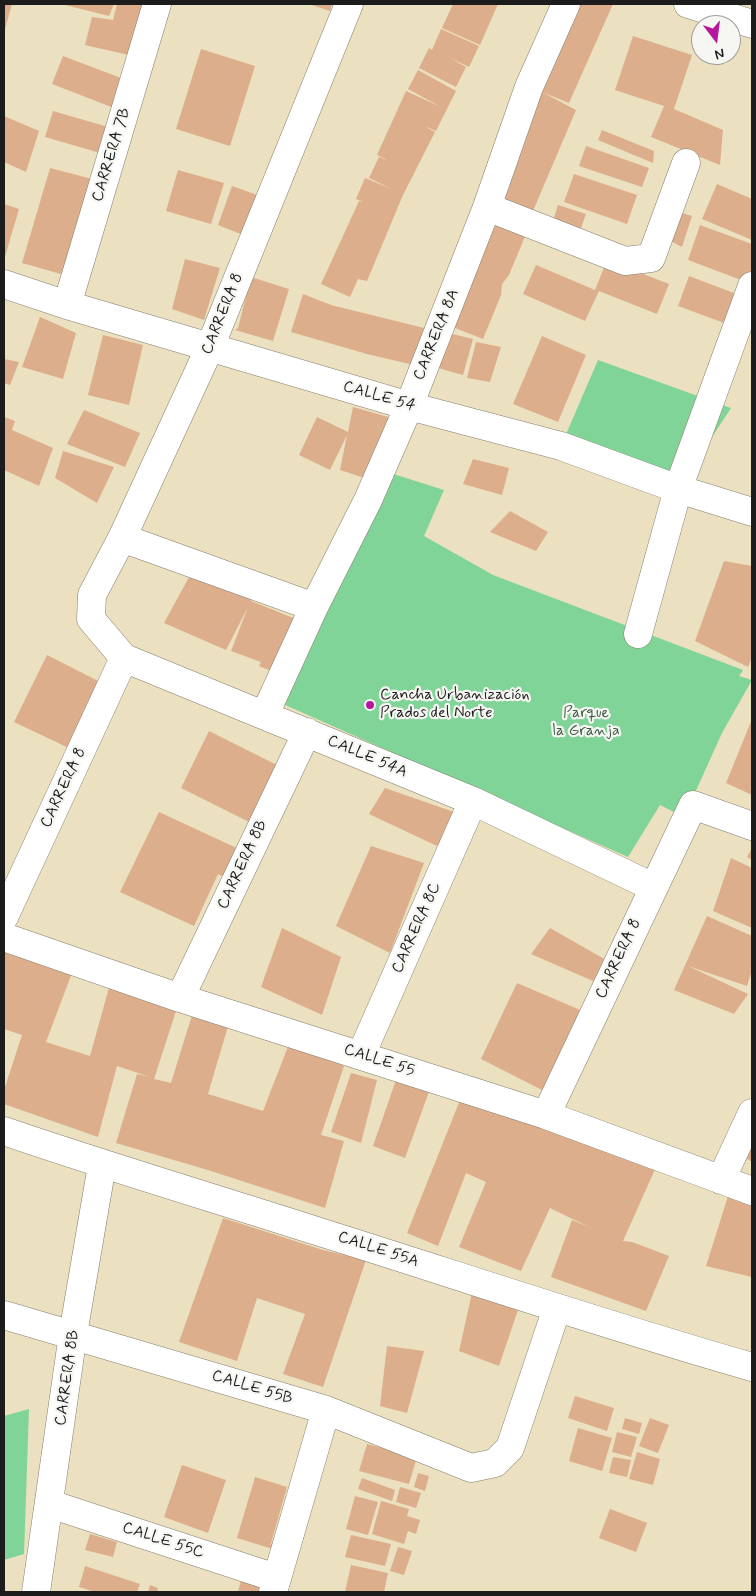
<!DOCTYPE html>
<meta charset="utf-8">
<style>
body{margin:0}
#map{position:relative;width:756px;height:1596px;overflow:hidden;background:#ebe0bf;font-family:Mynerve,sans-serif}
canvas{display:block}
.frame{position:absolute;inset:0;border:5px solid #1c1c1c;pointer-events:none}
.north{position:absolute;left:691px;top:15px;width:50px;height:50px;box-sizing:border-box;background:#f6f6f2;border:1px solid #9f9f9c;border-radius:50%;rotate:165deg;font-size:14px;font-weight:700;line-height:20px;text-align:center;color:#1c1c1c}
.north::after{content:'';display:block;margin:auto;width:18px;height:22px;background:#b5179e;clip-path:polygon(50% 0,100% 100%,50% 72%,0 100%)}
</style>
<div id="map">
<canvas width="756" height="1596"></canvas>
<div class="frame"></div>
<div class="north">N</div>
</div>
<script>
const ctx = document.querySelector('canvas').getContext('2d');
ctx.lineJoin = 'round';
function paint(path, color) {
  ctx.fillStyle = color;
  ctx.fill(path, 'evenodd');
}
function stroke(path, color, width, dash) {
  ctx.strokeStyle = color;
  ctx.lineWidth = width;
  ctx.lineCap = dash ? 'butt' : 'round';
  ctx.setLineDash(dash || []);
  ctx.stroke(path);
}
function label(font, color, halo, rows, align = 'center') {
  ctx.font = font + ' Mynerve,sans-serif';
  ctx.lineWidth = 4.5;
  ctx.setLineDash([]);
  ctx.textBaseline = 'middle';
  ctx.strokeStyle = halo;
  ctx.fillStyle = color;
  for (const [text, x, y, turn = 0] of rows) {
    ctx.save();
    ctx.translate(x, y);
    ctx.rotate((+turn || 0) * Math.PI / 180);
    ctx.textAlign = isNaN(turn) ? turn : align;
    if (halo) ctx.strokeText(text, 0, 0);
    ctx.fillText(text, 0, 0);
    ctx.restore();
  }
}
const green = new Path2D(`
 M598,360L731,408L678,489L561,446Z
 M387,472L444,490L424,536L493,575L743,670L739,676L752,680L722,733L684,817L660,805L628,857L283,704Z
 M29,1409L24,1554L4,1560V1416Z`);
const building = new Path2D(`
 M4,4H12L4,33Z
 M61,4H114L109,16Z
 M117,4H152L133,56L85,45L92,17L113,20Z
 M309,4H332L330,11Z
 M453,4H498L480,45L442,28Z
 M570,4H613L569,103L542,92L576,110L533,211L496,197Z
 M441,29L479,46L469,67L450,58L466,67L456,87L419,68L429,48L432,50Z
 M633,36L692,55L674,109L723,130L720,165L651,137L664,106L615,90Z
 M201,49L255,66L230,146L176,129Z
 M63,56L126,80L114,108L52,84Z
 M418,70L456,91L436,131L424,126L435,132L403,195L367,281L358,279L350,297L321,284L359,201L364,202L356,199L365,178L392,189L369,178L379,157L389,161L377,155L396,113L406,91L441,107L408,89Z
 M53,111L115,129L107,155L45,137Z
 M4,116L39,131L26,172L4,162Z
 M602,130L654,151L653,163L598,140Z
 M586,146L649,168L642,187L579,166Z
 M50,168L96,180L68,276L22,263Z
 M178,170L224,183L211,224L166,211Z
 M574,174L637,195L627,224L564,202Z
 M717,184L752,199V240L702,219Z
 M232,186L263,197L251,238L218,225Z
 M4,204L19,209L4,260Z
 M558,205L586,214L581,228L553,221Z
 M675,211L692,216L682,247L667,239Z
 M490,214L526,234L509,275L502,284L501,295L483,339L445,324Z
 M700,225L752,244V275L749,283L688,260Z
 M185,259L220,268L204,320L172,309Z
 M607,260L669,284L657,314L599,291L585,321L523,294L536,265L595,290Z
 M689,276L739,295L727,324L678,306Z
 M251,277L289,289L273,341L235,330L238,328Z
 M303,294L331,305L424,328L414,365L367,354L291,332Z
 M40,317L76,333L63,379L22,367Z
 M448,333L473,339L463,375L438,368Z
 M103,335L143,345L129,405L88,395Z
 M542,336L586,355L558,422L513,404Z
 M476,342L501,347L490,382L467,378Z
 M4,359L19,362L10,385L4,383Z
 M353,407L399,420L374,481L340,470L347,435L330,470L299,455L317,417L348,432Z
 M84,410L140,433L125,467L67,444Z
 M4,417L15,421L12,430L53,448L39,486L4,470Z
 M63,451L114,467L97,503L55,478Z
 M473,459L509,468L502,495L463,484Z
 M510,511L548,532L536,551L490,532Z
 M724,561L752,566V657L748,667L695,641Z
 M194,568L254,596L251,601L296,619L271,671L259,666L261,662L231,651L248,607L226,650L164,623Z
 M47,655L102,683L73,750L14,722Z
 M752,719V795L726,783Z
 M209,731L285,769L255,825L181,788Z
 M385,788L457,813L437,846L369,814Z
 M159,812L241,850L228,879L218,874L194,926L120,892Z
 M371,846L424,863L390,953L336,926Z
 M752,848V860L747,857Z
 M731,858L752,868V928L713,911Z
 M707,916L752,936V970L747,986L688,966L748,994L734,1014L674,990Z
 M282,928L341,957L322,1015L261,987Z
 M550,928L606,960L593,981L531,954Z
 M4,952L72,973L46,1042L90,1056L110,984L178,1005L154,1079L171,1083L193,1012L229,1023L208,1094L263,1111L289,1044L344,1066L321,1135L344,1141L325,1208L208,1170L116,1143L137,1074L150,1077L117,1066L98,1137L4,1104V1090L22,1035L4,1029Z
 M517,983L585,1012L542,1090L481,1059Z
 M351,1073L377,1080L361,1143L331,1132Z
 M397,1077L430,1089L405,1158L373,1146Z
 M464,1090L656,1167L623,1241L632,1242L669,1256L646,1311L551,1277L572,1220L591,1228L550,1208L521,1271L459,1247L486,1182L466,1173L438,1246L407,1233Z
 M752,1135V1162L740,1154Z
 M729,1193L752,1201V1277L706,1266Z
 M223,1218L323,1250L366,1260L323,1387L283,1374L305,1314L257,1298L237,1361L179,1342Z
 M474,1284L522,1298L499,1366L459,1351Z
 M387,1346L424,1351L407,1413L380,1406Z
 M575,1396L614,1408L607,1431L568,1418Z
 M625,1418L642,1423L639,1434L622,1429Z
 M650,1418L669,1425L658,1453L639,1446Z
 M578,1428L612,1438L602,1471L569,1461Z
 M617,1432L637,1437L631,1457L612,1452Z
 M367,1444L417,1457L409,1484L359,1471Z
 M637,1452L660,1459L653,1485L629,1479Z
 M613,1457L631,1460L627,1477L609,1473Z
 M182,1465L226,1480L208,1533L164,1517Z
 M418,1473L429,1476L425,1491L414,1487Z
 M255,1477L287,1487L270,1547L278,1529L279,1551L237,1538Z
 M362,1478L395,1490L392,1501L358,1489Z
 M400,1487L421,1493L416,1508L396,1502Z
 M355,1496L378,1502L368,1535L346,1529Z
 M381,1501L409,1509L407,1516L420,1520L416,1534L408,1531L404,1544L372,1534Z
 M610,1509L647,1523L636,1552L599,1538Z
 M90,1534L117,1542L113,1557L85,1550Z
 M351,1535L391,1544L385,1566L345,1557Z
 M398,1547L412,1551L404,1575L390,1571Z
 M351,1565L388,1573L384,1592H345Z
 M85,1566L140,1584L137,1592H95L79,1587Z
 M241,1580L273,1590L272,1592H238Z
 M150,1585L158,1588L157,1592H148Z`);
const minor = new Path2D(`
 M349,4L210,347L122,538L92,595L91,619L124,658L473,801L653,887
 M688,4L752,24
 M487,207L625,261L651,258L686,163
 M4,284L67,305L409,406L561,446L678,489L752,512
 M67,305L157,4
 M122,538L314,607
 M638,634L678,489L752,286
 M265,714L314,607L368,500L409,406L487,207L529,87L566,4
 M4,917L124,658
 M4,937L180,998L546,1115L752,1191
 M180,998L307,732
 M361,1055L473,801
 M546,1115L693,805L752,826
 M4,1131C109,1167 217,1199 323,1233C466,1278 608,1326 752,1367
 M721,1180L752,1113
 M4,1315L326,1410L471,1468L495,1463L510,1448L557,1308
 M50,1504L276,1578
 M36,1592L73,1334L102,1165
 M273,1592L326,1410`);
const markers = [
 [370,705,5,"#b5179e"]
];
const streetNames = [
 ["CARRERA 7B",112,155,-73],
 ["CARRERA 8",223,314,-68],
 ["CARRERA 8A",437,335,-68],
 ["CALLE 54",379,397,16],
 ["CALLE 54A",367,757,23],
 ["CARRERA 8",64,788,-65],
 ["CARRERA 8B",243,865,-65],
 ["CARRERA 8C",417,928,-66],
 ["CARRERA 8",619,959,-65],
 ["CALLE 55",379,1061,18],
 ["CALLE 55A",378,1250,18],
 ["CARRERA 8B",68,1378,-82],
 ["CALLE 55B",252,1388,17],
 ["CALLE 55C",163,1541,18]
];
const poiNames = [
 ["Cancha Urbanización",380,696],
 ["Prados del Norte",380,714]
];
const parkNames = [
 ["Parque",586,714],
 ["la Granja",586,732]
];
paint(green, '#80d497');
paint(building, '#dcae8c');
stroke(minor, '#847e6e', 29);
stroke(minor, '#fff', 28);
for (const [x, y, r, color] of markers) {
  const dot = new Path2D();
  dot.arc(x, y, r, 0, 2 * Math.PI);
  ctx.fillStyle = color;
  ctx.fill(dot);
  stroke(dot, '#f6f6f2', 2);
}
label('16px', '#1c1c1c', '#f6f6f2', streetNames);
label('16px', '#1c1c1c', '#f6f6f2', poiNames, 'left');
label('16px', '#3f5c47', '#f6f6f2', parkNames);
</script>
